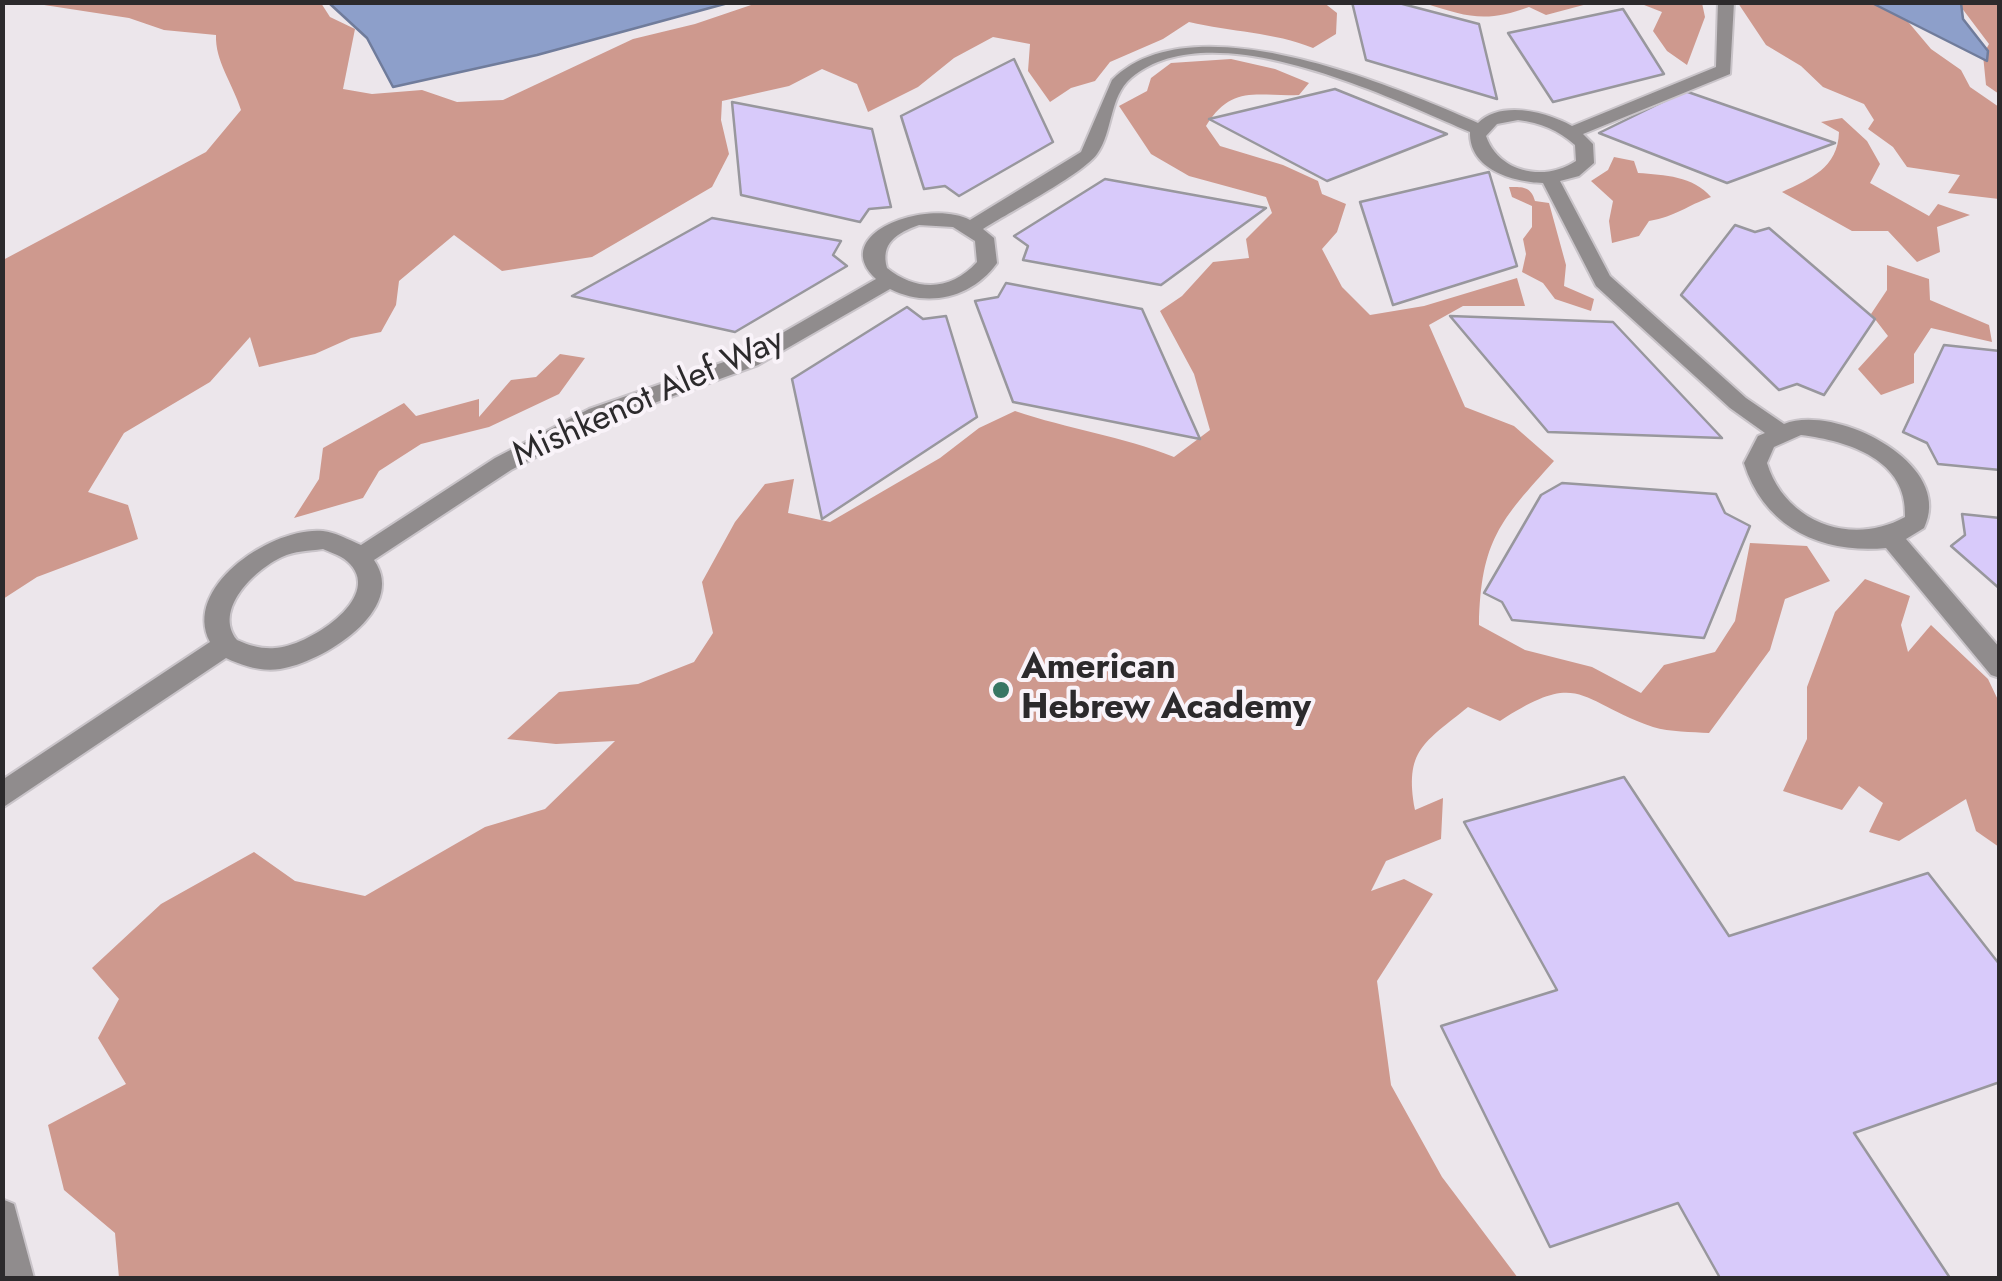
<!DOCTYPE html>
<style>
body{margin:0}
#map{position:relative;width:2002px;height:1281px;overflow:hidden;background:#ece6eb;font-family:Jost,sans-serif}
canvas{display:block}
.frame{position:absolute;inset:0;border:5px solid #2c2a2c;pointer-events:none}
</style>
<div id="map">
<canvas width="2002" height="1281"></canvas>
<div class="frame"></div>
</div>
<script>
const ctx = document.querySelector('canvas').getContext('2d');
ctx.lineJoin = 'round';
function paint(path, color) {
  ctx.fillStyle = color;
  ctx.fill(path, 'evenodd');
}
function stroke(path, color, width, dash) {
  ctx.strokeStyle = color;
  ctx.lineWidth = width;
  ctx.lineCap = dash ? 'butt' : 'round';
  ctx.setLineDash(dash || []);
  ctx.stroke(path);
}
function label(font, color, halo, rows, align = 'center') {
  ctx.font = font + ' Jost,sans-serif';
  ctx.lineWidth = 8;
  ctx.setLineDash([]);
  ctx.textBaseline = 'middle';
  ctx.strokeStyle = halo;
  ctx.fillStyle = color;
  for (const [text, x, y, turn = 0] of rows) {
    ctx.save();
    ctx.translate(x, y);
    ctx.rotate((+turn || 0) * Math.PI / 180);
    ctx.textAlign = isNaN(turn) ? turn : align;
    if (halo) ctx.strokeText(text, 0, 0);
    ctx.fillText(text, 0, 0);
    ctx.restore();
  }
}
const forest = new Path2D(`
 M1323,2L1337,13L1336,34L1313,48C1274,32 1231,32 1189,22L1163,39L1110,62L1095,81L1071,88L1050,102L1028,71L1030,44L993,37L954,58L918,87L868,112L857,84L822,69L789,86L722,101L721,120L729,154L712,187L592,257L502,271L454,235L399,281L396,305L381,332L351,338L315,354L259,367L250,337L210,382L124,433L88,492L128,505L138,539L37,577L3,599V260L206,152L241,110C232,82 215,61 216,35L164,30L129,18L31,3H321L330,17L355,29L343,89L372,94L422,90L457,102L503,100L633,39L695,24L757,3Z
 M1424,3V2L1591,3L1546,15L1529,7C1486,23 1467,17 1424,3Z
 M1639,3H1702L1705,17L1687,65L1667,51L1653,31L1662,12Z
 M1738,3H1883L1904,17L1931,49L1961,70L1970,87L1999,107V199L1948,193L1960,175L1907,167L1893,147L1868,129L1874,120L1864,104L1823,87L1801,66L1766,45Z
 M1958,3H1999V94L1986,85L1983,55L1989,44Z
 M1231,59L1275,69L1309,83L1299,95C1256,97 1232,84 1206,126L1220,146L1283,165L1318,181L1322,194L1346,204L1337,232L1322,249L1342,287L1370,315L1424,306L1517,278L1525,306H1463L1429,325L1465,407L1514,426L1554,461C1500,521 1481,540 1479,625L1525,650L1592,667L1641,693L1664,665L1715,652L1735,621L1750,543L1807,546L1830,581L1785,599L1770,650L1709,733C1692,732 1670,732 1653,727C1578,701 1581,668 1500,721L1468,707C1424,743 1404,750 1415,810L1443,798L1441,839L1386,861L1371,891L1404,879L1433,894L1377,981L1391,1085L1442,1177L1518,1278H119L115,1233L64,1190L48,1125L126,1084L98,1038L119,999L92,968L161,904L254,852L295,881L365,896L485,827L545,809L615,741L556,744L507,739L559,692L638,684L694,662L713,633L702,582L735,522L765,484L794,479L788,513L830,522L940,458L979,428L1015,411C1068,429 1122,436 1174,457L1210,430L1194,374L1160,311L1182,296L1213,262L1249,258L1246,239L1272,213L1266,197L1189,176L1151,154L1119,106L1147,91L1151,78L1171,63Z
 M1842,118L1867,141L1880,164L1870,183L1929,216L1938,204L1970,215L1937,227L1940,252L1917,262L1888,231H1852L1782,192C1810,179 1838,168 1839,132L1821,122Z
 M1614,157L1634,161L1638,173C1665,175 1693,176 1711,197C1686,206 1677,216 1649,221L1639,236L1612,243L1609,221L1613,201L1591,181L1608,170Z
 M1509,187C1522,187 1531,186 1535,201L1549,203L1566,265L1564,286L1594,299L1591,311L1555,299L1543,283L1522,272L1526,254L1523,239L1532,227V206L1512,197Z
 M1887,265L1929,279L1930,300L1989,325L1992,342L1931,328L1914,354V383L1881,395L1858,369L1888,336L1871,314L1887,290Z
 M560,354L585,358L559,394L489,427L421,444L379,471L363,498L294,518L319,479L323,448L404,403L416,416L479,399V417L511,380L536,377Z
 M1865,579L1910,596L1901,625L1908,652L1931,625L1988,679L1999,702V847L1976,831L1966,799L1899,841L1869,832L1883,803L1859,786L1842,810L1783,791L1807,739V687L1835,612Z`);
const water = new Path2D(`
 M329,3H728L537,55L393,87L367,38Z
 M1872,3H1961L1963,19L1988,51L1987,61Z`);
const building = new Path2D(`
 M1352,2H1395L1479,24L1497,99L1366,60Z
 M1623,9L1664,74L1553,102L1508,33Z
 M1014,59L1053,142L959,196L945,186L924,189L901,116Z
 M1335,89L1447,134L1327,181L1209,119Z
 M1685,91L1835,143L1727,183L1599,133Z
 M732,102L872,129L891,207L869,209L860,222L741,195Z
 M1489,172L1517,266L1393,305L1360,202Z
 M1105,179L1266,208L1161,285L1023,260L1028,246L1014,236Z
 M712,218L841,241L833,255L847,266L735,332L572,296Z
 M1735,225L1755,232L1769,228L1875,319L1824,395L1797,384L1779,390L1681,295Z
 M1006,283L1142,309L1200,439L1013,402L975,301L998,297Z
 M907,307L923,319L946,316L977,417L822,519L792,379Z
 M1450,316L1613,322L1722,438L1548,432Z
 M1944,345L2000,351V470L1938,464L1927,443L1903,432Z
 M1562,483L1716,494L1725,513L1750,526L1704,638L1512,620L1502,602L1484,593L1541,495Z
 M1962,514L2000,518V589L1951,546L1965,535Z
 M1624,777L1729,936L1928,873L2000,965V1082L1854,1133L1950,1278H1720L1678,1203L1550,1247L1441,1026L1557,990L1464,822Z`);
const minor = new Path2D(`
 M1718,2H1734L1730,74L1583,134L1593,144L1594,163L1579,176L1560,181L1610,276L1746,398L1784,424C1834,403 1956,463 1924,528L1906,539L2000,648V678L1991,675L1886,548C1822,554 1764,528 1744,463L1758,436L1765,433L1730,408L1596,286L1543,183C1512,182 1469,169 1470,132C1388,97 1211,10 1131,78C1109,97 1113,132 1097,154C1083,174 1008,213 983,229L994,238L997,263C972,298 928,308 890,289L758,365L605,421L511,470L374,560C409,610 321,663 280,669C261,672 243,666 226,658L2,808V780L210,642C181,586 274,526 323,531C335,532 349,540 361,545L495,458L589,409L744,355L876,279C827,233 929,198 970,220L1081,152L1112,80C1191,0 1391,85 1478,123C1501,100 1547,112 1572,126L1716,67ZM1518,120C1541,123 1558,130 1575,145L1576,161C1545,182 1499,173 1486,136L1497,124ZM919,225L953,227L975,241L977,262C951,291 917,292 887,268C880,243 897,233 919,225ZM1801,435C1849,441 1908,460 1905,517C1851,547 1785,522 1767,463L1774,447ZM323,549C332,553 343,556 350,564C383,599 306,647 275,648C262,649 250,646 237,640C213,610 254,570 282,557C294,551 309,551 323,549Z
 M2,1199L14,1204L34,1278H2Z`);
const markers = [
 [1001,690,10,"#377664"]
];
const streetNames = [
 ["Mishkenot Alef Way",649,399,-24]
];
const poiNames = [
 ["American",1021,670],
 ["Hebrew Academy",1021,710]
];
paint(forest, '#ce998e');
paint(water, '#8d9fca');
stroke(water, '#707c9b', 2.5);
paint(building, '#d8cafa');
stroke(building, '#98979d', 2.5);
stroke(minor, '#c9c4c9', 4);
paint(minor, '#908c8d');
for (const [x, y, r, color] of markers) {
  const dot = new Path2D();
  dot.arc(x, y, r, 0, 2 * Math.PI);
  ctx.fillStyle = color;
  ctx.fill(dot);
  stroke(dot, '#f9f3f9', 4);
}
label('35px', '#2c2a2c', '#f9f3f9', streetNames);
label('bold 35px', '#2c2a2c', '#f9f3f9', poiNames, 'left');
</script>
